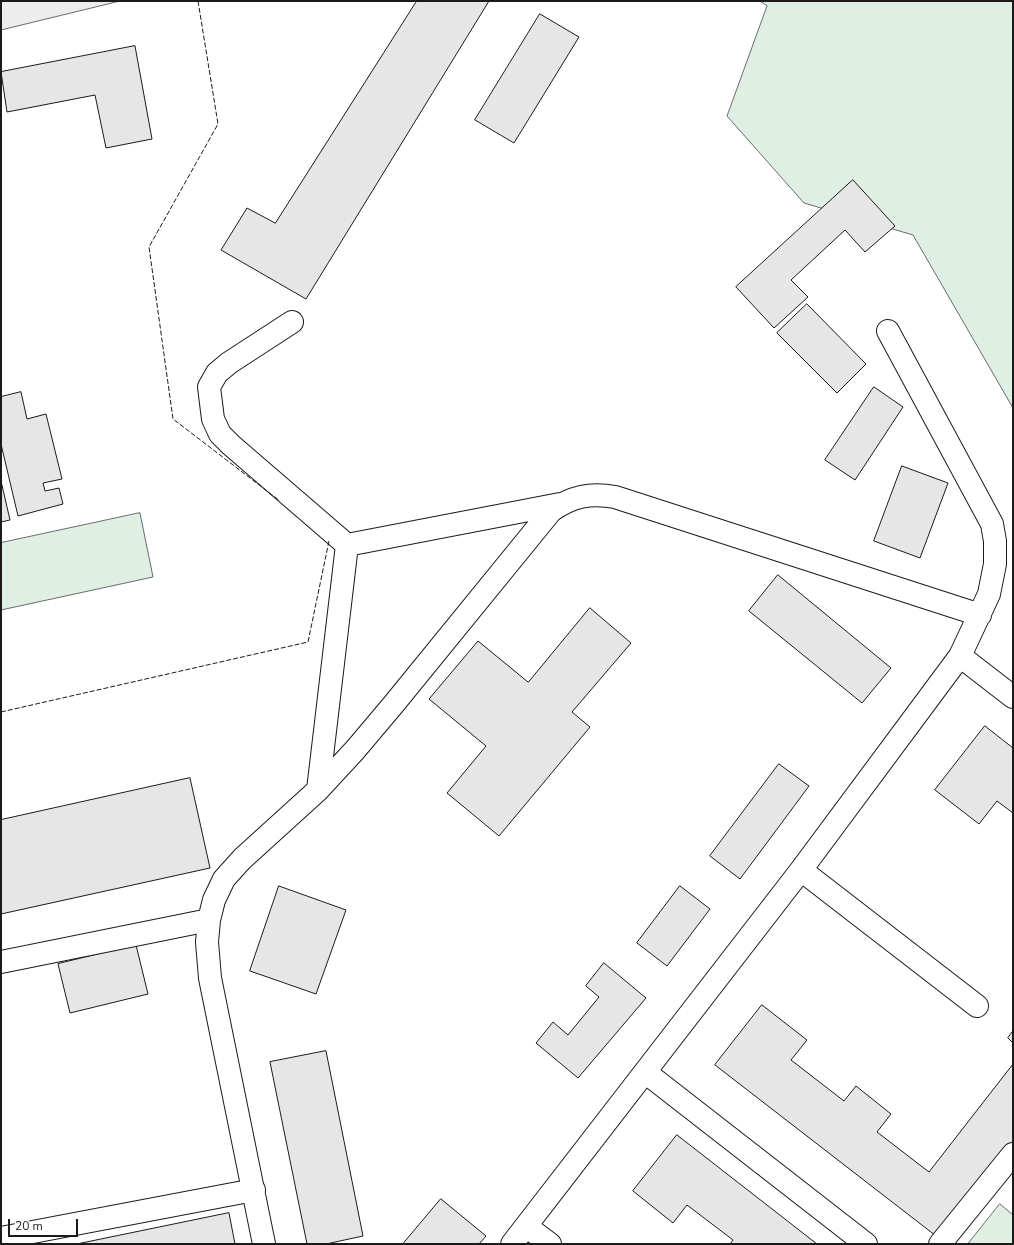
<!DOCTYPE html>
<style>
body{margin:0}
#map{position:relative;width:1014px;height:1245px;overflow:hidden;background:#fff;font-family:"Nunito Sans",sans-serif}
canvas{display:block}
.frame{position:absolute;inset:0;border:2px solid #1a1a1a;pointer-events:none}
.scale{position:absolute;left:8px;top:1219px;width:70px;height:18px;box-sizing:border-box;border:2px solid #1a1a1a;border-top:0;padding-left:5px;font-size:12px;line-height:14px;white-space:nowrap;color:#1a1a1a;-webkit-text-stroke:3px #fff;paint-order:stroke}
</style>
<div id="map">
<canvas width="1014" height="1245"></canvas>
<div class="frame"></div>
<div class="scale">20 m</div>
</div>
<script>
const ctx = document.querySelector('canvas').getContext('2d');
ctx.lineJoin = 'round';
function paint(path, color) {
  ctx.fillStyle = color;
  ctx.fill(path, 'evenodd');
}
function stroke(path, color, width, dash) {
  ctx.strokeStyle = color;
  ctx.lineWidth = width;
  ctx.lineCap = dash ? 'butt' : 'round';
  ctx.setLineDash(dash || []);
  ctx.stroke(path);
}
const green = new Path2D(`
 M760,1H1013V408L913,235L804,203L727,116L767,6Z
 M140,513L153,577L1,610V543Z
 M1000,1204L1013,1215V1244H968Z`);
const parking = new Path2D(`
 M1,1H120L1,30Z`);
const building = new Path2D(`
 M417,1H489L306,299L221,250L247,208L275,223Z
 M540,14L579,37L514,143L475,120Z
 M135,46L152,139L106,148L95,95L7,112L1,72Z
 M853,180L895,226L865,252L845,230L791,280L808,297L774,328L736,287Z
 M807,304L866,364L837,393L777,333Z
 M874,387L903,407L855,480L825,460Z
 M21,392L27,419L46,414L62,479L43,483L45,491L59,488L63,504L18,516L1,444V397Z
 M902,466L948,483L920,558L874,541Z
 M1,481L10,520L1,522Z
 M778,575L891,668L862,703L749,611Z
 M590,608L631,643L572,712L590,727L499,836L447,793L486,746L429,699L478,641L528,682Z
 M985,726L1013,748V813L997,801L979,824L935,790Z
 M779,764L809,786L740,879L710,856Z
 M190,778L210,868L1,914V820Z
 M279,886L346,910L316,994L250,971Z
 M680,886L710,909L667,966L637,943Z
 M136,945L148,994L70,1013L58,964Z
 M604,963L646,998L578,1078L536,1043L553,1022L568,1035L599,997L586,986Z
 M762,1005L807,1040L791,1060L844,1101L856,1086L891,1114L877,1132L929,1172L1013,1064V1146L940,1239L715,1065Z
 M1013,1031V1043L1008,1038Z
 M326,1051L363,1236L326,1244H307L270,1062Z
 M677,1135L817,1244H730L733,1240L687,1205L673,1223L633,1191Z
 M441,1199L486,1236L479,1244H403Z
 M229,1213L235,1244H77Z`);
const minor = new Path2D(`
 M292,322L229,363L217,373L209,387L213,419L220,434L231,445L347,545
 M347,545L560,504
 M960,656L1013,697
 M318,790L347,545
 M801,870L977,1006
 M1,962L209,920
 M645,1072L866,1244
 M526,1226L550,1244
 M1,1238L254,1190
 M264,1244L210,978L207,942L209,920L214,900L224,879L242,859L318,790L355,750L393,705L551,511C571,497 590,492 615,497L980,615
 M512,1244L801,870L960,656L989,594L995,564V541L992,524L888,331
 M940,1244L1013,1154`);
const fence = new Path2D(`
 M198,1L218,124L149,247L173,419L280,501
 M1,712L308,642L329,541`);
paint(green, '#e0efe3');
stroke(green, '#6a6a6a', 1);
paint(parking, '#ededed');
stroke(parking, '#6a6a6a', 1);
paint(building, '#e6e6e6');
stroke(building, '#1a1a1a', 1);
stroke(minor, '#1a1a1a', 24);
stroke(minor, '#fff', 22);
stroke(fence, '#1a1a1a', 1, [5, 2]);
</script>
